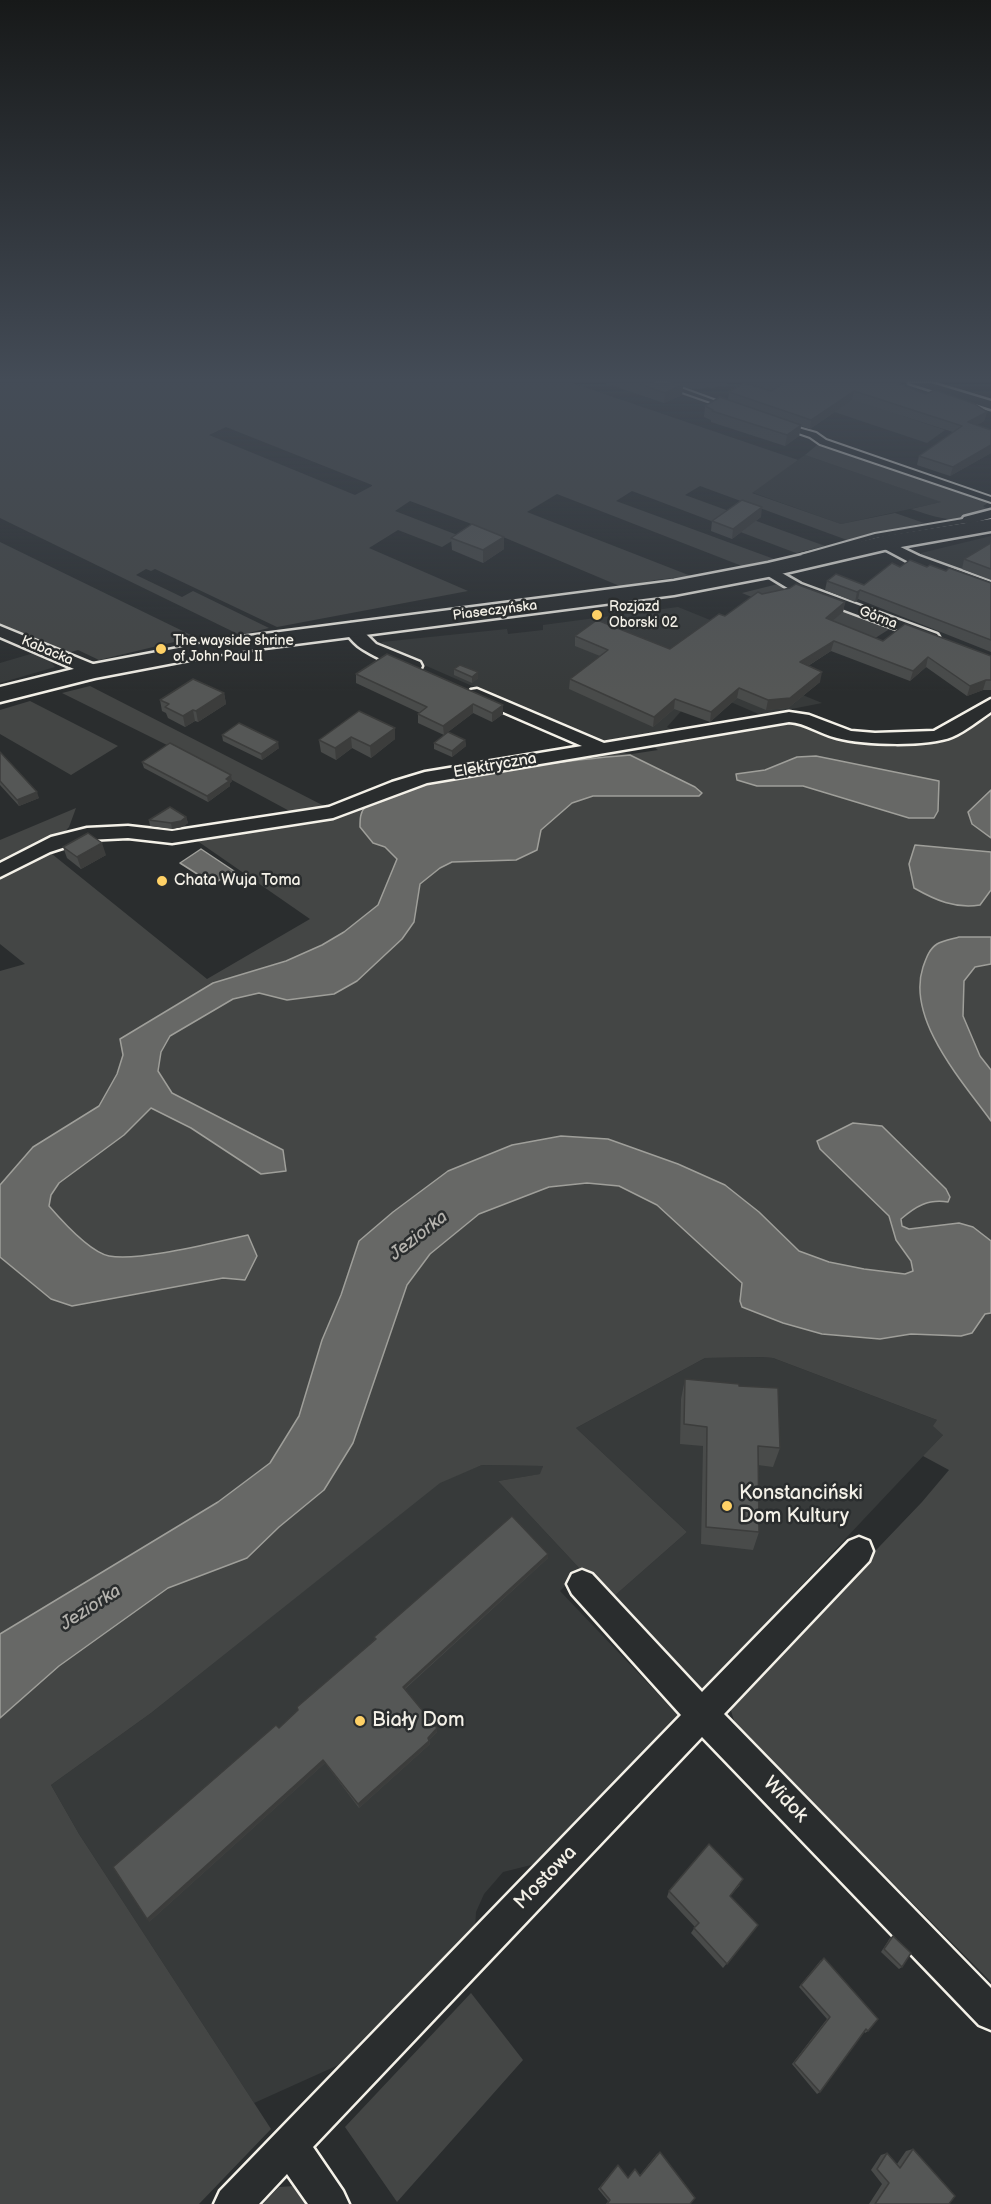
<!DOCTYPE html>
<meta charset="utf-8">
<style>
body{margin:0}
canvas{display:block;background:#2a2d2e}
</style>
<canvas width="991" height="2204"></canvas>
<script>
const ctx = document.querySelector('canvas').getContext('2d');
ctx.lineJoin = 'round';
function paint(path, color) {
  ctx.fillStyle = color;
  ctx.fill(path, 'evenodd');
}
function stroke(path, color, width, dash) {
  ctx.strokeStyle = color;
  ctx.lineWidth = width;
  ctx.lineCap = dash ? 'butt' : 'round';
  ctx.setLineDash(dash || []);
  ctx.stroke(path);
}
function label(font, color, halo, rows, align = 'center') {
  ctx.font = font + ' "Balsamiq Sans",sans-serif';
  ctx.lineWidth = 5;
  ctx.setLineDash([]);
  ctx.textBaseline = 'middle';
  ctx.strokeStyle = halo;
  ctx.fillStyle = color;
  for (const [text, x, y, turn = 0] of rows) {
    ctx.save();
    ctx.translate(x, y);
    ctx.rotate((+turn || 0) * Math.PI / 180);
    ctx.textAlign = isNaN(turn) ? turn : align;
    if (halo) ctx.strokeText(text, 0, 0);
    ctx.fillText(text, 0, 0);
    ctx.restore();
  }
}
const built = new Path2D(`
 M805,455L942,502L841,524L751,492Z
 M991,536V582L917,554Z
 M678,607L814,662L776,684L822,703L761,715L705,691L683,709L667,727L674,731L609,741L593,739L381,646L382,642L507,629L508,634L543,630V625Z
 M34,653L48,658L55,667L0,683V663Z
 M761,1357L773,1358L937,1420L943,1435L700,1693L612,1598L687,1532L576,1428L705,1358Z
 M482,1465L543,1466L541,1474L498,1481L581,1570L560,1591L679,1716L535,1864L503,1872L497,1879L484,1894L476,1912L475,1928L345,2062L254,2103L79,1834L51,1785L151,1713L440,1482Z`);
const green = new Path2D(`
 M0,383H572L798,460L752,493L841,524L895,513L924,523L847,540L700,486L685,495L825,546L796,553L632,491L616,501L774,559L742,566L557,494L527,512L691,576L655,580L622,587L477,526L410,501L395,511L460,536L442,547L398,530L369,548L468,591L277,627L155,569L151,571L146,569L136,575L182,597L193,591L269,628L240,635L0,518ZM226,427L372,485V486L355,495L209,435Z
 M748,383H803L945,430L927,443Z
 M817,445L988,503L983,506L991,511C955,523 946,521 911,509L941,502L805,455Z
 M0,542L195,637L99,660L78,650L64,654L0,625Z
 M782,583L890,624L891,628L866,644L742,593Z
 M90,686L330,809L295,814L169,746L62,693Z
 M30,701L118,746L71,775L0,734V710Z
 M991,710V1982L735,1724L729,1704L922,1502L949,1470L923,1456L943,1435L933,1426L937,1420L773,1358L761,1357L705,1358L576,1428L687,1532L612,1598L581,1570L498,1481L540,1474L543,1466L482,1465L440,1483L151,1713L51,1785L79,1834L271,2129L199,2204H0V971L25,964L0,944V875L47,850L207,979L310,919L196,840L197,835L338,813L418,780L610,752L632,754L658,750L650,744L784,720L797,721L824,730L835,738L861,744L947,742Z
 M76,808L69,827L60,837L0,867V840Z
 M471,1993L523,2060L397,2202L345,2127Z
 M295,2186L307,2204H263L279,2187Z`);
const water = new Path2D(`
 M630,755L695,787L702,793L699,796H593L572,803L541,830L537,850L516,860L452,862L440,868L420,884L414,922L402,939L357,981L334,994L287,1000L259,993L233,999L170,1036L161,1052L158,1071L172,1093L283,1150L286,1171L261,1174L191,1128L151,1108L124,1135L59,1183L51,1195L49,1206C62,1221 90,1252 109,1256C139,1262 215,1242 248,1235L257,1256L245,1280L223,1278L72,1306L51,1299L0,1257V1185L33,1147L99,1106L117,1074L123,1055L120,1039L213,983L286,961L322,945L344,932L378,905L397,859L385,847L373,843L360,827C360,819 360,812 366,806C389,780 589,758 630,755Z
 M816,756L939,781L938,811L934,818H909L803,786H757L737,780L736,774L765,770L797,757Z
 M991,790V838L972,824L968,812Z
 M915,845L991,852V890L980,905C955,909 935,900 914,888L909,864Z
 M201,849L234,871L213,884L180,863Z
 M959,937H991V964L975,967L964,981L963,1016L980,1056L991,1070V1121C962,1081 906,1019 923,967C926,959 929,949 937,944C942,941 952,939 959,937Z
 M853,1123L882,1126L946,1189L950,1197L948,1202C928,1199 916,1206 901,1219L902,1226L909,1229L959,1223L973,1227L991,1241V1313L985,1314L972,1333L961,1336L911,1334L880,1339L822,1334L783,1323L742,1307L740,1301L742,1283L657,1205L619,1186L587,1183L549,1187L479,1214L430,1254L407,1285L353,1443L324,1490L279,1527L247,1558L168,1588L59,1666L0,1718V1634L218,1502L270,1463L299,1416L322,1340L341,1295L359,1241L393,1212L448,1171L512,1145L561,1136L608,1139L678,1164L725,1185L759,1212L799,1251L829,1262L864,1269L905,1274L913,1271L911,1261L896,1240L889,1216L820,1149L817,1141Z`);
const lane = new Path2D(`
 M656,383H667L730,406L725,407Z
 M784,424L816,433L826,440L991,497V502L820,444L810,437L784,428Z
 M969,518L973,520L972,522L876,538L805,557L801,555L875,534Z`);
const street = new Path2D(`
 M909,383H931L991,401V409Z
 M991,510V518L969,524L962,520L964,517Z
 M884,539L919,556L991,582V592L909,562L879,546L877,543Z
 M768,565L801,584L937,634L939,637L937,640H925L791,590L763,573L760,570L763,567Z
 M351,623L357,625L376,644L420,662L422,666L420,670C406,673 370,655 358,646C352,641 347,635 343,628Z
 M0,626L100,667L102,671L100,675H88L0,637Z
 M477,689L604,743L789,712L809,715L851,731L875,733L934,731L991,699V712C979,720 966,731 952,737C928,747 863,745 837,738C820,734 806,723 789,722L427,783L333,818L172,843L128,838L87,840L50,852L0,877V863L51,837L87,828L128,826L172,831L329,807L392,782L425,772L582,746L471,698L469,694L471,690Z
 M859,1537L869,1541L873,1551L869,1561L724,1714L991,1988V2030L979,2025L702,1737L313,2147L343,2191L349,2204H308L287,2174L259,2204H214L220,2191L681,1715L572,1594L567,1584L572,1574L582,1570L592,1574L702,1692L849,1541Z`);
const secondary = new Path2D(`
 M991,519V531L884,550L768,577L674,595L226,653L95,678L0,702V687L94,664L226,639L674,581L768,563L884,536Z`);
const wall = new Path2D(`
 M605,383H727V386L693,389L683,386L682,395L664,403Z
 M784,383L926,394L987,412L984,421L977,425L991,430V453L950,476L917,465L919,456L953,432L852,400L810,429L801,426L799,436L785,446L711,422V420L704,417L705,406L728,400L729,392L771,391Z
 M761,517L732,539L711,531L712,521Z
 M504,537V549L483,563L452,550L451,538Z
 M991,543V580L962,569L964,559Z
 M900,567H927L946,571L991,583V652L858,599L855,602L825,590L827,581L864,585Z
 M762,594L845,602L843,612L832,621L883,641L991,656V690H983L967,696L926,667L910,681L831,651L808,666L820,682L788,708L766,710L737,698L710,722L674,709L653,727L569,689L570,679L600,656L575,646V636L670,649Z
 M387,654L503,714L492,722L473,713L444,735L418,723V714L420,713L356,683V674Z
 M454,669L478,672V678L472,683L454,675Z
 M224,693L226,704L198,722L195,721L185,727L168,718L166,713L162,711L160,700Z
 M359,711L395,739L371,758L352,748L336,760L321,752L319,740Z
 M222,735L279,748L262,760L223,741Z
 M465,740L466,746L452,757L434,749V743Z
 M0,752L39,798L19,806L0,785Z
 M142,762L232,781L230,783V786L208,802L144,768Z
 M186,817L188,823L182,827L172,829L150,826L149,820Z
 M63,847L106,855L81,869L67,858Z
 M685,1379L739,1386L780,1448L773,1467L758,1465L759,1532L753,1550L701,1544L703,1446L680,1444L681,1399Z
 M548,1554V1558L405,1689L437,1728V1732L429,1740L430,1744L359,1808L325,1763L149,1922L279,1728L375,1639L374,1637Z
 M740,1885L730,1896L758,1925L723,1968L691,1933L695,1927L667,1897L669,1891Z
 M893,1936L902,1967L899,1969L881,1952L890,1938Z
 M821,1960L868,2031L865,2033L864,2031L820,2092L817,2094L792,2064L827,2019L799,1987Z
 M913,2149L949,2204H869L882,2184L871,2170L881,2155L887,2153L897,2164L906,2151Z
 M660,2152L690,2204H606L608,2201L598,2189L616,2167L618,2165L628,2178L635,2169L640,2175L657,2154Z`);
const shadedWall = new Path2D(`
 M683,384L682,395L664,403L665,393Z
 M854,391L852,400L810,429L811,420Z
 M987,412L984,421L966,431L968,422Z
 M801,425L799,436L785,446L787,435Z
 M991,445V453L950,476L953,467Z
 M762,507L761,517L732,539L733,529Z
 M504,537V549L483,563V550Z
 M860,590L858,599L855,602L857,592Z
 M845,602L843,612L824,628L826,618Z
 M834,641L831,651L798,672L800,662Z
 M928,657L926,667L910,681L913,671Z
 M478,672V678L472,683V677Z
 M822,672L820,682L788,708L766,710L768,700Z
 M986,680L983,690L967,696L970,686Z
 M739,688L737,698L710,722L711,712Z
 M224,693L226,704L198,722L196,711Z
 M675,699L674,709L653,727L654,717Z
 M473,704V713L444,735L443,726Z
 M503,705V714L492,722V713Z
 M193,710L195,721L185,727L183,716Z
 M395,728V739L371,758L370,746Z
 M351,737L352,748L336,760L335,748Z
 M465,740L466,746L452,757V751Z
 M278,742L279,748L262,760L261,754Z
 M231,775L232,781L230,783V786L208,802L207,796Z
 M37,792L39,798L19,806L17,800Z
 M186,817L188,823L182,827L172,829L171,823Z
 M102,843L106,855L81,869L77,857Z
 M548,1554V1558L403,1690V1687Z
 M437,1728V1732L428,1741V1738Z
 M429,1741L430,1744L359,1808L358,1804Z
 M323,1760L325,1763L149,1922L147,1919Z`);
const building = new Path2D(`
 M637,383H681L683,384L665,393Z
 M744,383L771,391L784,383H897L926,394L935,390L975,404L987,412L968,422L991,430V445L953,467L919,456L962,426L854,391L811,420L729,392Z
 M720,397L801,425L787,435L712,411L713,410L705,406Z
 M742,500L762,507L733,529L712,521Z
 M472,524L504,537L483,550L451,538Z
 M991,543V569L964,559Z
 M910,560L927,567L930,565L946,571L949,568L991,583V640L860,590L857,592L827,581L836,574L864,585L892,563L900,567Z
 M796,584L845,602L826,618L883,641L905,624L991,656V680H986L970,686L928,657L913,671L834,641L800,662L822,672L790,698L768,700L739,688L711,712L675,699L654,717L570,679L608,650L575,636L597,620L670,649L719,614L725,616L758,592L762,594L790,588Z
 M387,654L503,705L492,713L473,704L443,726L418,714L427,707L356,674Z
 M460,665L478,672L472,677L454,669Z
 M193,679L224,693L196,711L193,710L183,716L165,707L169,704L160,700Z
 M359,711L395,728L370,746L351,737L335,748L319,740Z
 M239,723L278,742L261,754L222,735Z
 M448,732L465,740L452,751L434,743Z
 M170,743L231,775L226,779L229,781L207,796L142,762Z
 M0,752L37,792L17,800L0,781Z
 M170,807L186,817L181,821L171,823L149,820Z
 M88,833L102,843L77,857L63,847Z
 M685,1379L739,1384V1386L778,1388L780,1448L758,1446L759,1532L706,1527L707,1427L684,1424Z
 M512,1516L548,1554L403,1687L437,1728L428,1738L429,1741L358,1804L323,1760L147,1919L113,1867L276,1725L279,1728L298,1710L297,1707L376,1639L374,1637Z
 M709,1844L743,1879L730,1896L758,1925L727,1964L694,1928L699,1923L669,1891Z
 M893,1936L911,1953L902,1967L884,1949Z
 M824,1958L878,2019L868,2031L866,2029L820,2092L794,2063L830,2017L801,1985Z
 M913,2149L955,2196L949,2204H875L889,2183L877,2169L887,2153L900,2168Z
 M660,2152L695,2198L690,2204H607L610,2200L600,2188L618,2165L628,2178L635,2169L640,2176Z`);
const markers = [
 [597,615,6,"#ffd166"],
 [161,649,6,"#ffd166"],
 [162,881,6,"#ffd166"],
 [727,1506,6,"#ffd166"],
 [360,1721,6,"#ffd166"]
];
const farPoinames = [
 ["Rozjazd",609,607],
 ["Oborski 02",609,623],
 ["The wayside shrine",173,641],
 ["of John Paul II",173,657]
];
const farStreetnames = [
 ["Piaseczyńska",495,611,-7],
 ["Górna",878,618,21],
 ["Kabacka",47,651,23]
];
const streetNames = [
 ["Elektryczna",495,766,-10]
];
const poiNames = [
 ["Chata Wuja Toma",174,881]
];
const waterNames = [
 ["Jeziorka",419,1236,-38],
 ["Jeziorka",91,1608,-33]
];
const nearPoinames = [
 ["Konstanciński",739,1494],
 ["Dom Kultury",739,1517],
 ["Biały Dom",372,1721]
];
const nearStreetnames = [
 ["Widok",785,1800,46],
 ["Mostowa",546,1878,-46]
];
paint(built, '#373a3a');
paint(green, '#444645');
paint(water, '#676866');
stroke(water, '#9f9f9a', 1.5);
stroke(lane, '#f4f1e8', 4);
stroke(street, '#f4f1e8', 5);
stroke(secondary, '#f4f1e8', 5);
paint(lane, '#2a2d2e');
paint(street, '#2a2d2e');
paint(secondary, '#2a2d2e');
paint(wall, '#494b4a');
paint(shadedWall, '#3c3d3c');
paint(building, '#555756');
stroke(building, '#3c3d3c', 1.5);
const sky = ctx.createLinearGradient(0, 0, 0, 692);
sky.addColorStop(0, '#171919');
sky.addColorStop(0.55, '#444c57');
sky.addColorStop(1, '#444c5700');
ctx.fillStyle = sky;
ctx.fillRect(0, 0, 991, 692);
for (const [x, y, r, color] of markers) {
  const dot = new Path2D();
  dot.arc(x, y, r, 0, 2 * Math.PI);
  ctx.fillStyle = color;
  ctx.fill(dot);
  stroke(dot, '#2a2d2e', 2);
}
label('14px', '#f4f1e8', '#2a2d2e', farPoinames, 'left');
label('14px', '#f4f1e8', '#2a2d2e', farStreetnames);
label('16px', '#f4f1e8', '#2a2d2e', streetNames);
label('16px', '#f4f1e8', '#2a2d2e', poiNames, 'left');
label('italic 18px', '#b5b3ae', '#2a2d2e', waterNames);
label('20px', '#f4f1e8', '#2a2d2e', nearPoinames, 'left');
label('20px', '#f4f1e8', '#2a2d2e', nearStreetnames);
</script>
